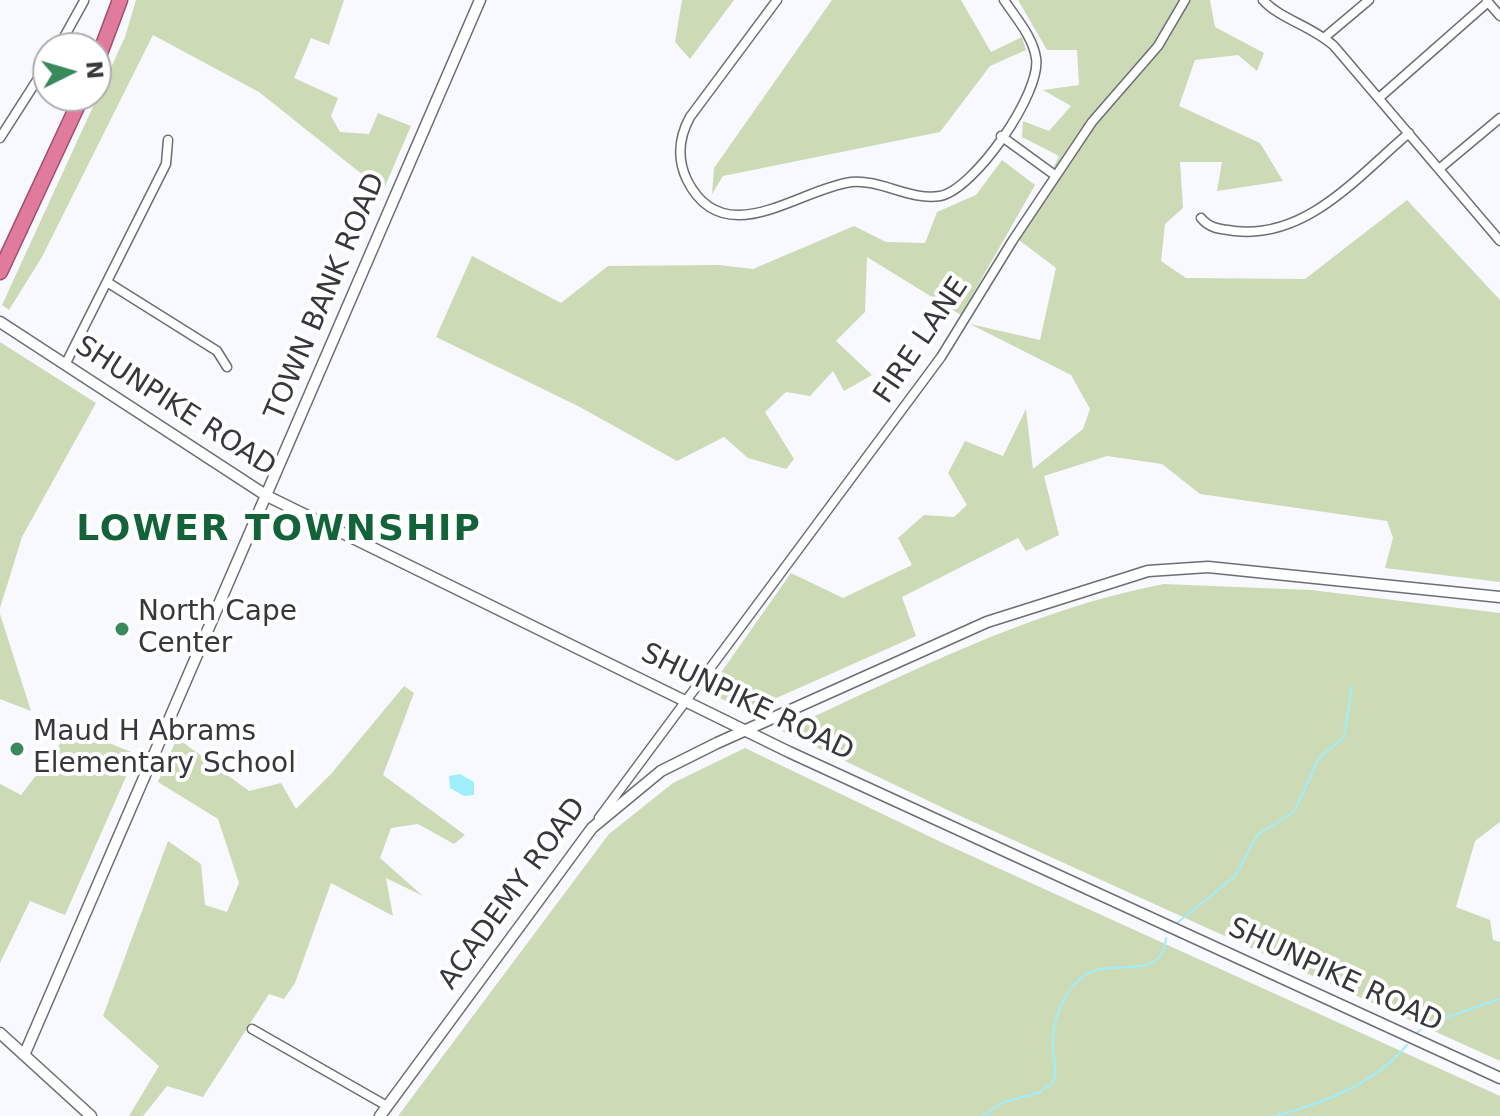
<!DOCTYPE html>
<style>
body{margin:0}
#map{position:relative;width:1500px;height:1116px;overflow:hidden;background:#f7f9ff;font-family:"DejaVu Sans",sans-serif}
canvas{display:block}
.north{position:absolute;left:32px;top:32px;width:80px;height:80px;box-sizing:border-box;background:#fff;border:2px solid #afafb1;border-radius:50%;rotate:85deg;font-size:22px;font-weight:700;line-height:32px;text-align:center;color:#36383b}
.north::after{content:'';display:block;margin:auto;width:28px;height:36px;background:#38895b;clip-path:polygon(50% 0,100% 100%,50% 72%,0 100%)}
</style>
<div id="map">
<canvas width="1500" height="1116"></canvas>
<div class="north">N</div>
</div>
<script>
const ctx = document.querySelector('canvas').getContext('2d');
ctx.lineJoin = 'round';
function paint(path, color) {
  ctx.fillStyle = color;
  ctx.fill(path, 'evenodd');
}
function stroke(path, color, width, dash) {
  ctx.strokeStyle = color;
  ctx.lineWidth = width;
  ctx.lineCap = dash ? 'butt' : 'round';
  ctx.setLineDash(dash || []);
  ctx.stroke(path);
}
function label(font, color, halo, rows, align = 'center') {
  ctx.font = font + ' "DejaVu Sans",sans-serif';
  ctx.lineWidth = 8;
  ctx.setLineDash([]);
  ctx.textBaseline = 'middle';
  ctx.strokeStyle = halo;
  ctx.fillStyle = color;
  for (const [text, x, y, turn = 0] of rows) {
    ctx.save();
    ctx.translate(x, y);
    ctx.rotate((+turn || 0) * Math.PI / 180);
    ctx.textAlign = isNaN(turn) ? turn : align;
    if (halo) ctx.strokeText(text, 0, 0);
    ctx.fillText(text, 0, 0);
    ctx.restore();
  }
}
const green = new Path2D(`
 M136,0H344L329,45L311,38L294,78L338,98L331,116L340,132L369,134L378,113L411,126L383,191L259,92L153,35L42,257L9,310L2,305L125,37Z
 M682,0H734L690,59L675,42Z
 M832,0H961L991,52L1022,37L1026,50L990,66L940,132L723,176L712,194L714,168Z
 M1018,0H1210L1215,27L1264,53L1257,71L1238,55L1195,60L1179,106L1260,143L1283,181L1217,191L1222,162H1180L1183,208L1165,224L1161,261L1186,278L1305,279L1407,200L1500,300V582L1385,568L1393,538L1387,521L1200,494L1162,464L1107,456L1044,476L1059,535L1026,551L1018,538L902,597L916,636L745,712L708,691L791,573L843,598L912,565L898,538L924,515L954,517L967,505L948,473L965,441L1003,456L1026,409L1033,469L1083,429L1090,409L1071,375L970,324L1040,340L1056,268L1019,240L1059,156L1022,137L1023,121L1049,131L1071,106L1043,90L1079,85L1077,50H1047Z
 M1002,160L1035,185L961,315L867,257L865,312L836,341L872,375L844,391L833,371L810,396L786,392L765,412L794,459L786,469L748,458L724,437L677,461L578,406L436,337L472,256L561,303L608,266L718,265L753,269L854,226L886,242L925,243L937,212L976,195Z
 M0,342L96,403L22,537L0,608Z
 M1164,584L1311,590L1500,613V822L1475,841L1456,907L1490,920L1493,940L1500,942V1061L956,814L782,731C906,675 1030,609 1164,584Z
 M0,614L31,711L0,699Z
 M404,686L414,693L383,775L465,835L454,844L418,824L391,828L380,858L423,896L386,878L393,916L331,883L295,983L284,999L269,994L203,1097L167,1086L143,1116H129L159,1066L103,1016L168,841L201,864L205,905L227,912L239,883L218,819L158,782L177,738L249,791L281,783L296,809L331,774Z
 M72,728L136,754L65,915L30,901L0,963V784L21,795Z
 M745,748L943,843L1500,1096V1116H398L609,834L673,783Z`);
const water = new Path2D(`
 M460,774L474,782V795L464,796L450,788L449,776Z`);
const stream = new Path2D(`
 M1177,923L1234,877L1258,834L1294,812L1319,758L1344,737L1352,687
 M1417,1033L1427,1024L1500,999
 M982,1116L1004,1102L1038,1093L1053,1083C1058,1071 1053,1059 1053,1046C1052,1020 1063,991 1085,975C1112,957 1162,984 1166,938
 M1275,1116C1324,1103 1374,1084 1407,1045`);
const minor = new Path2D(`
 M777,0L690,117C679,137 677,159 687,180C724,254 799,189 851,182C881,179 910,201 940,196C974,190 1042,92 1036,58C1033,37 1016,18 1004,0
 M1263,0C1280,19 1312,26 1334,46L1500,241
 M1487,1L1500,16
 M1325,37L1369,0
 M58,48L84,1
 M1379,98L1488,2
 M1001,136L1056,176
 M0,138L48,63
 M1439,169L1500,118
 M1201,218C1210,229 1221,229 1235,231C1307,239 1358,176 1409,133
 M107,282L217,351L227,367
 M65,365L166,164L168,140
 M599,818L941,357L1013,240L1092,122L1158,46L1185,0
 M252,1029L387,1106`);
const tertiary = new Path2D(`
 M0,322L267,496L789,752L1500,1078
 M0,1033L91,1116
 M25,1053L480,0
 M380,1116L592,828L661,771L717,743L987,622L1148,571L1208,567L1500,597`);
const trunk = new Path2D(`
 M96,64L120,0
 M0,272L82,96`);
const markers = [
 [122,629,8,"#38895b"],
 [17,749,8,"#38895b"]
];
const streetNames = [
 ["TOWN BANK ROAD",326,297,-67],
 ["FIRE LANE",922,341,-56],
 ["SHUNPIKE ROAD",175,407,33],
 ["SHUNPIKE ROAD",747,703,26],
 ["ACADEMY ROAD",513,894,-54],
 ["SHUNPIKE ROAD",1335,976,25]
];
const poiNames = [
 ["North Cape",138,613],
 ["Center",138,645],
 ["Maud H Abrams",33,733],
 ["Elementary School",33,765]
];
const districtNames = [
 ["LOWER TOWNSHIP",279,531]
];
paint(green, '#ccdab6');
paint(water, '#a0eefc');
stroke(stream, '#a0eefc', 2);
stroke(minor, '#6a6e75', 11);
stroke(tertiary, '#6a6e75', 13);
stroke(trunk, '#a04e6c', 17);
stroke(minor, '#fff', 8);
stroke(tertiary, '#fff', 10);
stroke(trunk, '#e07b9e', 14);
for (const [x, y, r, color] of markers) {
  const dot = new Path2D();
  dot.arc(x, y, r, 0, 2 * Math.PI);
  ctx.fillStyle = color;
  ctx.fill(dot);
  stroke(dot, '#fff', 3);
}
label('28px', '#36383b', '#fff', streetNames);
label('28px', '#36383b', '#fff', poiNames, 'left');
ctx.letterSpacing = '2px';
label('bold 36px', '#13633a', '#fff', districtNames);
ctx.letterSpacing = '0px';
</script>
